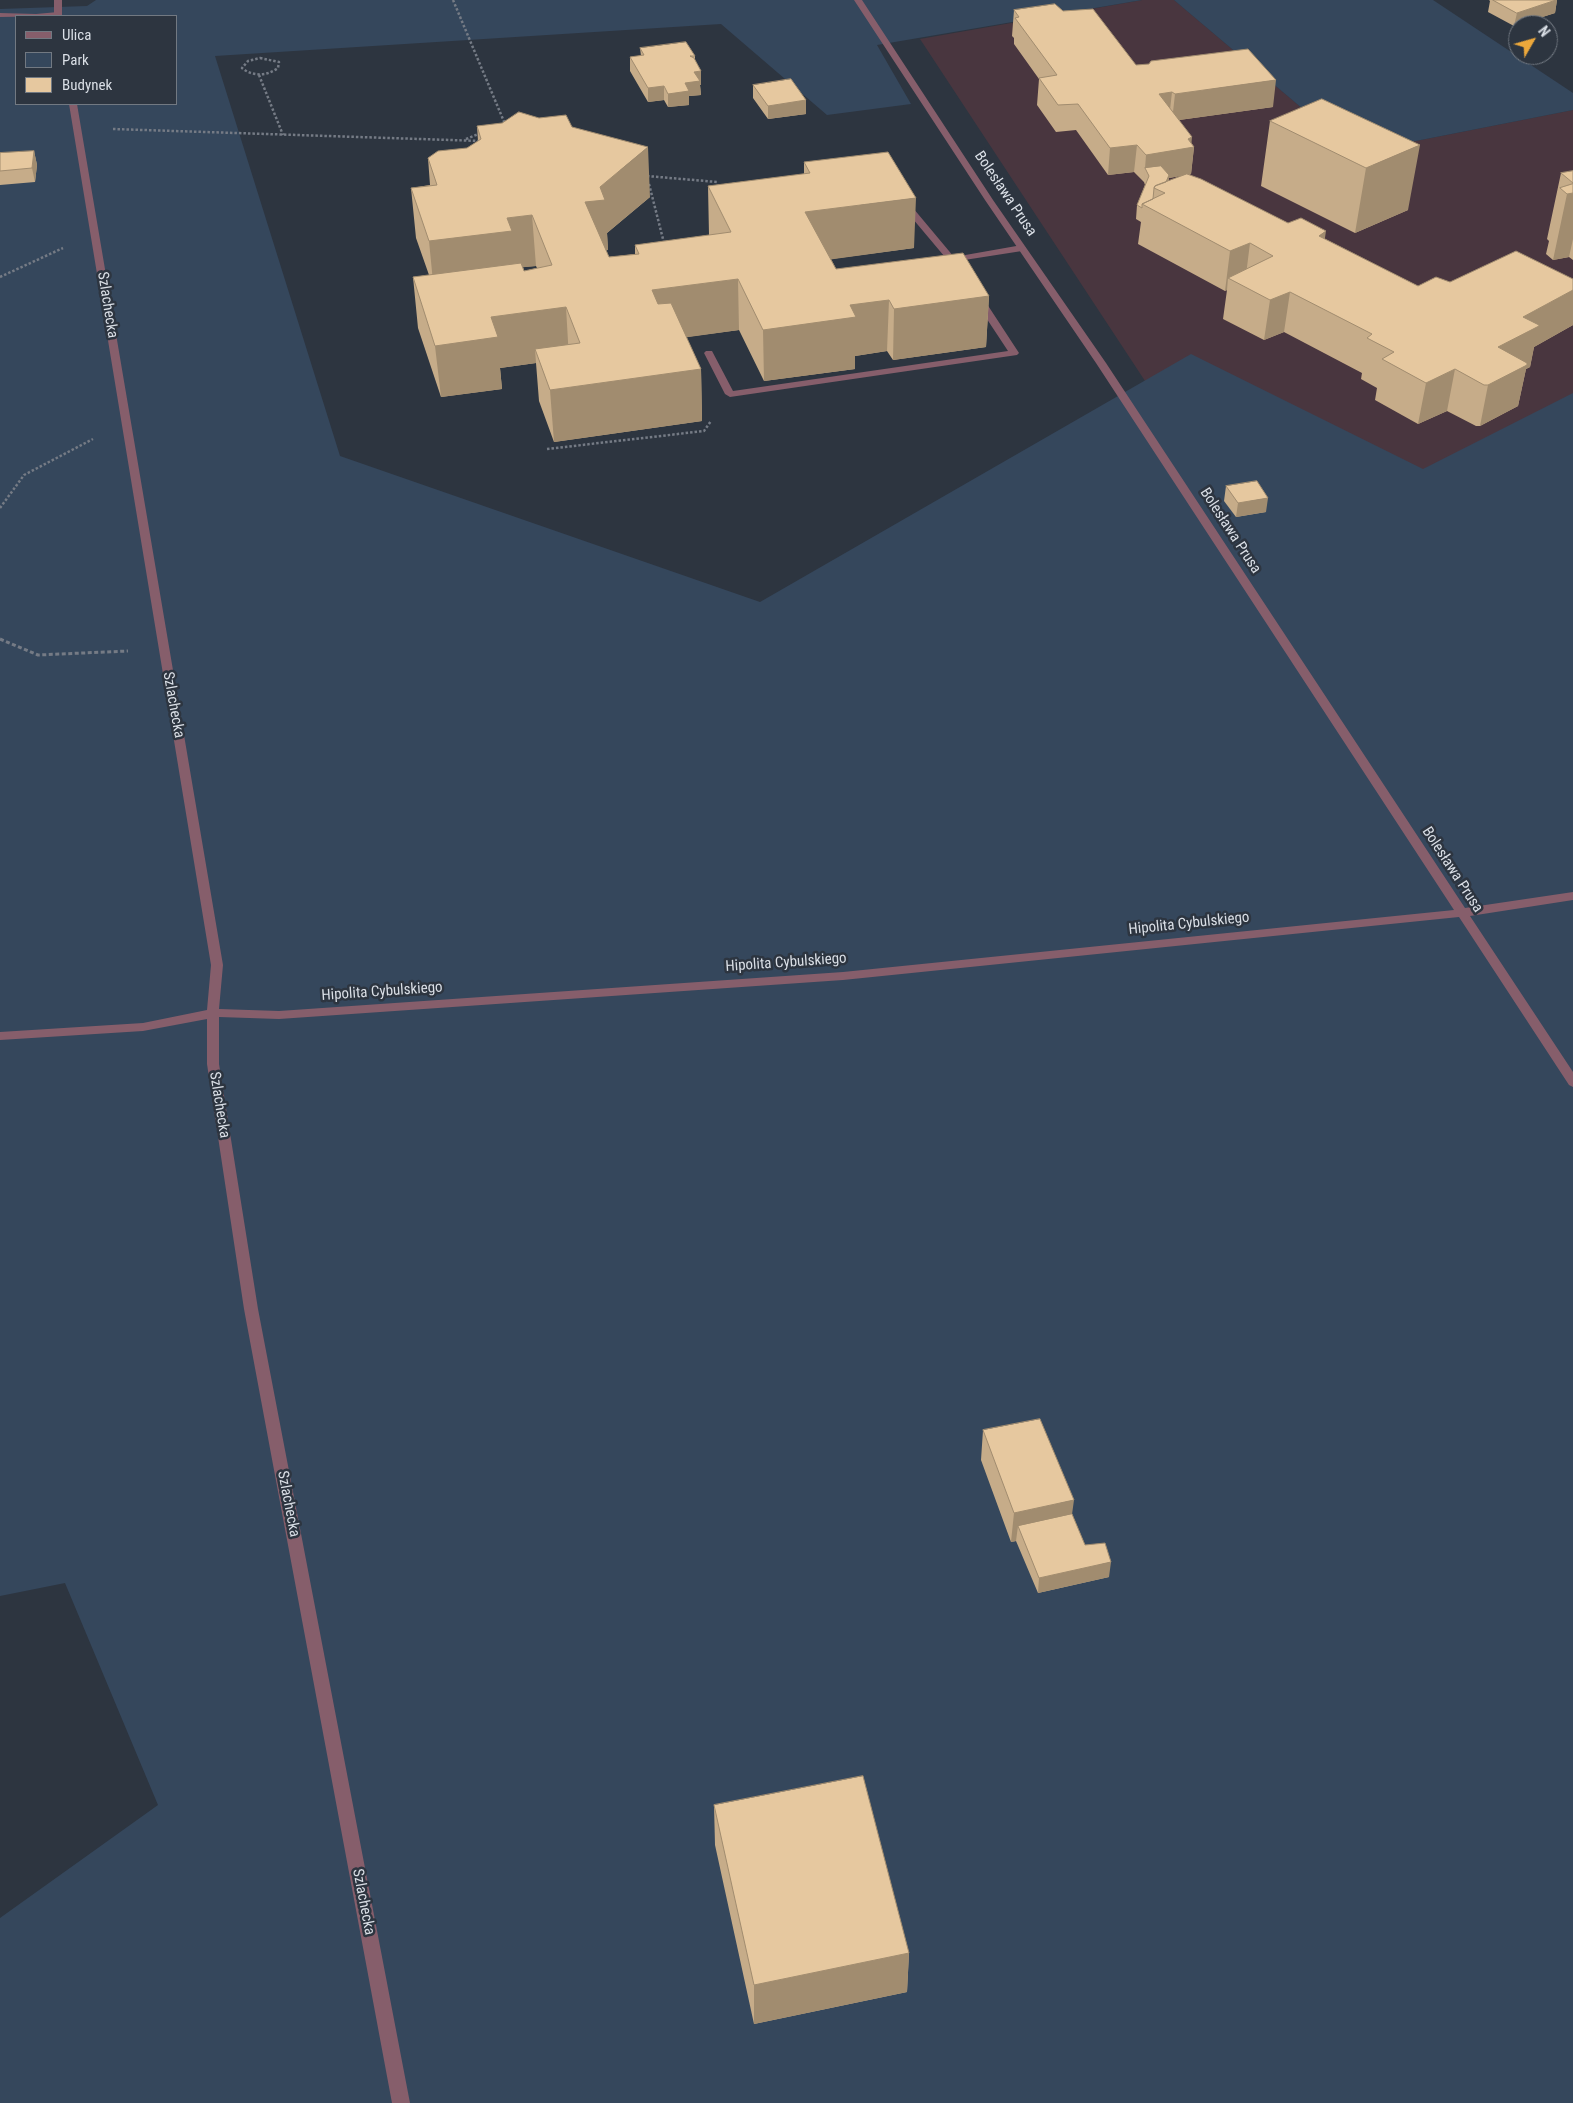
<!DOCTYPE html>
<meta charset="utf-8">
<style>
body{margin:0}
#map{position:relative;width:1573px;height:2103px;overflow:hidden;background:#2d3540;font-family:"Roboto Condensed",sans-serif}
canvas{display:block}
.legend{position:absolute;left:15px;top:15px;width:162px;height:90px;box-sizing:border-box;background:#2d3540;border:1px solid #727982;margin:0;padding:6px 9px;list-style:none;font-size:15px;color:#dadfe6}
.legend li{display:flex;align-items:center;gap:10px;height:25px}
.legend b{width:25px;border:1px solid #727982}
.north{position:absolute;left:1508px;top:15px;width:50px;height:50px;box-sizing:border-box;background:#2d3540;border:1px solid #727982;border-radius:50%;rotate:52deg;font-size:14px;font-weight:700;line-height:20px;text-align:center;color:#dadfe6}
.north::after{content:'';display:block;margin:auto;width:18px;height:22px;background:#eda83b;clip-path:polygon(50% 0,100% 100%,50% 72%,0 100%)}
</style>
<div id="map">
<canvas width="1573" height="2103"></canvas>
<ul class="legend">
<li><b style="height:6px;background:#865e6b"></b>Ulica</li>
<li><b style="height:14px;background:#35475c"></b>Park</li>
<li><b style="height:14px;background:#e6c89f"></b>Budynek</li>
</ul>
<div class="north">N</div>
</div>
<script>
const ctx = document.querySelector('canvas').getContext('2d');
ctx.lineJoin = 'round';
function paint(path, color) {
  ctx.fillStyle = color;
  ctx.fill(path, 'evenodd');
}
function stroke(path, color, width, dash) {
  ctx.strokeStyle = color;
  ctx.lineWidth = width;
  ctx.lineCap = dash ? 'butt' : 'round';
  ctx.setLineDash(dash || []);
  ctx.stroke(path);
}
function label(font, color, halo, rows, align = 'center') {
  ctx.font = font + ' "Roboto Condensed",sans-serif';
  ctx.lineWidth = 5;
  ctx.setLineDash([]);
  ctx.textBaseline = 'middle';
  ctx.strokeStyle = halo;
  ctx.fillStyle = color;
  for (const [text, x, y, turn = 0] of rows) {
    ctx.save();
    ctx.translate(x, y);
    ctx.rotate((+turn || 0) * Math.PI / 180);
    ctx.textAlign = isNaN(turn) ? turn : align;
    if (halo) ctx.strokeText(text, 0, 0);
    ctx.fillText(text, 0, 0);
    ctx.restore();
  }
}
const medical = new Path2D(`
 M1142,0H1174L1355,153L1573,110V866L1224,501L920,39Z`);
const green = new Path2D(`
 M96,0H1142L877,45L911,104L827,115L721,24L215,56L340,456L760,602L1191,354L1423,469L1573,393V2103H0V1918L158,1805L65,1583L0,1596V9L87,6ZM16,16H176V104H16Z
 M1174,0H1433L1573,93V110L1355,153Z`);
const pathFar1 = new Path2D(`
 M453,0L505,124
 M260,58L279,62L278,68C267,76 253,77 242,68L248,61Z
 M259,75L283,135
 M113,129L481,141
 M466,139L481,133
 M647,176L717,182
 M649,184L664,243
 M0,277L63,248
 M547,449L704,431L711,421
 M0,508L24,475L93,439`);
const path = new Path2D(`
 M0,639L38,655L128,651`);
const service = new Path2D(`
 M58,12H61V16L0,17V13L36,14Z
 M905,201L908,202L954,257L1022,245L1026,248L1022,251L958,261L962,267L961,269H955L902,206V202Z
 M980,298L985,301L1019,353L1017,355L730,397L725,394L704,353L706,351H712L733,391L1008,351L975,301Z`);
const minor = new Path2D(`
 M54,0H62V16H54Z
 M854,0H862L993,200L1106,363L1465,908L1573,892V900L1470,916L1573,1072V1087L1569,1085L1459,917L843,980L279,1019L219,1017V1064L258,1309L410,2103H392L244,1309L207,1064V1019L143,1031L0,1040V1032L143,1023L207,1010L211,965L69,104H77L223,965L219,1009L279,1011L843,972L1454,910L1096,363L985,200Z`);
const wall = new Path2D(`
 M1489,0H1557L1555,13L1514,26L1488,12L1490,1Z
 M1014,10L1063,11L1136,65L1273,107L1179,120L1192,144L1194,147L1191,174L1189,175L1288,223L1325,239L1418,286L1450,282L1573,279V325L1534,347L1530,367L1526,369L1518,406L1480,426H1476L1447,411L1418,424L1375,400L1377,388L1361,379L1362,373L1284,332L1264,340L1223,319L1227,290L1225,291L1138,244L1141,222L1136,219L1137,205L1145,185L1144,182L1134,172L1108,175L1076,130L1056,132L1037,105L1039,79L1014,44V38L1012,36ZM1180,176L1169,181V178Z
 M640,48L695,56V61L701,71V85H700L701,95L689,96V105L668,107L664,100L648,102L630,71V57L641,56Z
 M753,85L806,100V114L768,119L753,98Z
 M1322,99L1408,210L1355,233L1261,186L1270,121Z
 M477,126L572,127L650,197L607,233L608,250H606L609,257L635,254V245L709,235L708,186L804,174V162L914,248L831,259L836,269L989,296L986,347L893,360L887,351L855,356V369L764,381L739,330L686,337L701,369L702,421L554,442L539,401L536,363L500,368L502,389L441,397L418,328L413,277L429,275L416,238L411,188L430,185L428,158L467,148L478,141ZM536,266L537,268L524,271L523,267Z
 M34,151L37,165L35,182L0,185V153Z
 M1573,171V260L1569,257L1553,260L1546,254L1549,241L1547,239L1561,173Z
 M1226,486L1266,512L1236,517L1224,501Z
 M983,1430L1072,1514L1085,1545L1109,1577L1038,1593L1016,1541L1011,1542L981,1460Z
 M714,1805L909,1953L907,1992L754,2024L715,1845Z`);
const shadedWall = new Path2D(`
 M1556,0H1557L1555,13L1514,26L1517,13Z
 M701,71V85H700L701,95L689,96V105L668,107V94L685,83L694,72Z
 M1276,80L1273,107L1172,121L1175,94Z
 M664,86V100L648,102V88Z
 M1172,92L1169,119L1159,94Z
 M806,100V114L768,119V106Z
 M1192,137L1191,148L1194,147L1191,174L1169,178L1168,189L1165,193L1149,176L1145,168L1144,182L1146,155Z
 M1137,145L1134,172L1108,175L1110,148Z
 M1420,145L1408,210L1355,233L1366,168Z
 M648,147L650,197L607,233L608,250L588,252L585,202L600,187Z
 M34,151L37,165L35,182L32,168Z
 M1573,193V239L1569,257L1553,260L1567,194Z
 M916,198L914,248L805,263V212Z
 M532,215L536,266L515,268L434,292L429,241L507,218Z
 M1326,231L1320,271L1319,236Z
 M1250,243L1245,283L1228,278L1227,290L1225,291L1230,251Z
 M738,279L739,330L653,342L652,290Z
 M1573,290V325L1534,347L1530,367L1526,369L1518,406L1480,426L1488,385L1498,347L1523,317Z
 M1290,292L1284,332L1264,340L1270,300Z
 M989,296L986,347L893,360L894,309L889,300L887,351L855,356V369L764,381L763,330L867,300Z
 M566,307L569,359L535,349L536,363L500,368L502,389L441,397L435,346L491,317Z
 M701,369L702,421L554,442L550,390Z
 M1455,369L1447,411L1418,424L1426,383Z
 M1268,498L1266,512L1236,517L1238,503Z
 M1074,1500L1070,1529L1018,1526L1016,1541L1011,1542L1014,1513Z
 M1111,1562L1109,1577L1038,1593L1039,1578Z
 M909,1953L907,1992L754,2024V1985Z`);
const building = new Path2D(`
 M1493,0H1556L1517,13Z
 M1055,4L1063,11L1093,9L1136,65L1149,64L1151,61L1248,49L1276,80L1175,94L1172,92L1159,94L1192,137L1188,139L1194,147L1146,155L1137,145L1110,148L1078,104L1058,105L1039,78L1057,75L1015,18L1019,17L1014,10Z
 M686,42L695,56H690L694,58L701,71L694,72L700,81L685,83L689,91L668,94L664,86L648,88L630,57L644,55L640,48Z
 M791,79L806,100L768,106L753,85Z
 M1322,99L1420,145L1366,168L1270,121Z
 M519,112L539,118L566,115L572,127L648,147L600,187L605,200L585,202L609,257L639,254L635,245L731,232L708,186L810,173L804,162L888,152L916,198L805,212L836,269L963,253L989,296L894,309L889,300L850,305L856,317L763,330L738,279L652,290L658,304L671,303L701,369L550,390L535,349L580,343L566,307L491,317L498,337L435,346L413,277L521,263L524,271L552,265L532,215L507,218L512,231L429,241L411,188L437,185L428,158L438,151L467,148L481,139L477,126L502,123Z
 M34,151L32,168L0,171V153Z
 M1161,166L1169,175L1166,182L1155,186L1154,188L1153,199L1142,204V208L1137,205L1149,176L1145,168Z
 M1573,171V183L1561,173Z
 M1187,174L1201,179L1288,223L1301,218L1326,231L1319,236L1418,286L1436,277L1450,282L1516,251L1573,279V290L1523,317L1539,325V326L1498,347L1527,363V365L1488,385H1484L1455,369L1426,383L1382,359L1394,352L1367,338L1372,334L1290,292L1270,300L1228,278L1273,256L1250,243L1230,251L1142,204L1165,193L1154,188L1155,186Z
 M1573,184V193L1567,194L1560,188Z
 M1257,481L1268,498L1238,503L1226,486Z
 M1040,1419L1074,1500L1014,1513L983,1430Z
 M1072,1514L1085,1545L1105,1543L1111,1562L1039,1578L1018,1526Z
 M863,1776L909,1953L754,1985L714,1805Z`);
const streetNames = [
 ["Bolesława Prusa",1005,194,56],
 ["Szlachecka",107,305,81],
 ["Bolesława Prusa",1230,531,57],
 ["Szlachecka",173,705,80],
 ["Bolesława Prusa",1452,870,57],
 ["Hipolita Cybulskiego",1189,924,-6],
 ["Hipolita Cybulskiego",786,963,-4],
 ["Hipolita Cybulskiego",382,992,-4],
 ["Szlachecka",219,1105,81],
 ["Szlachecka",288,1504,79],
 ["Szlachecka",363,1902,79]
];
paint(medical, '#49363f');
paint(green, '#35475c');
stroke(pathFar1, '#757b85', 2.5, [2.5, 2]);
stroke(path, '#757b85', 3, [4, 2.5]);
paint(service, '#865e6b');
paint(minor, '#865e6b');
paint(wall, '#c6ac89');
paint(shadedWall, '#a18c6f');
paint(building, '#e6c89f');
stroke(building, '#a18c6f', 1);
label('15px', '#dadfe6', '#2d3540', streetNames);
</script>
